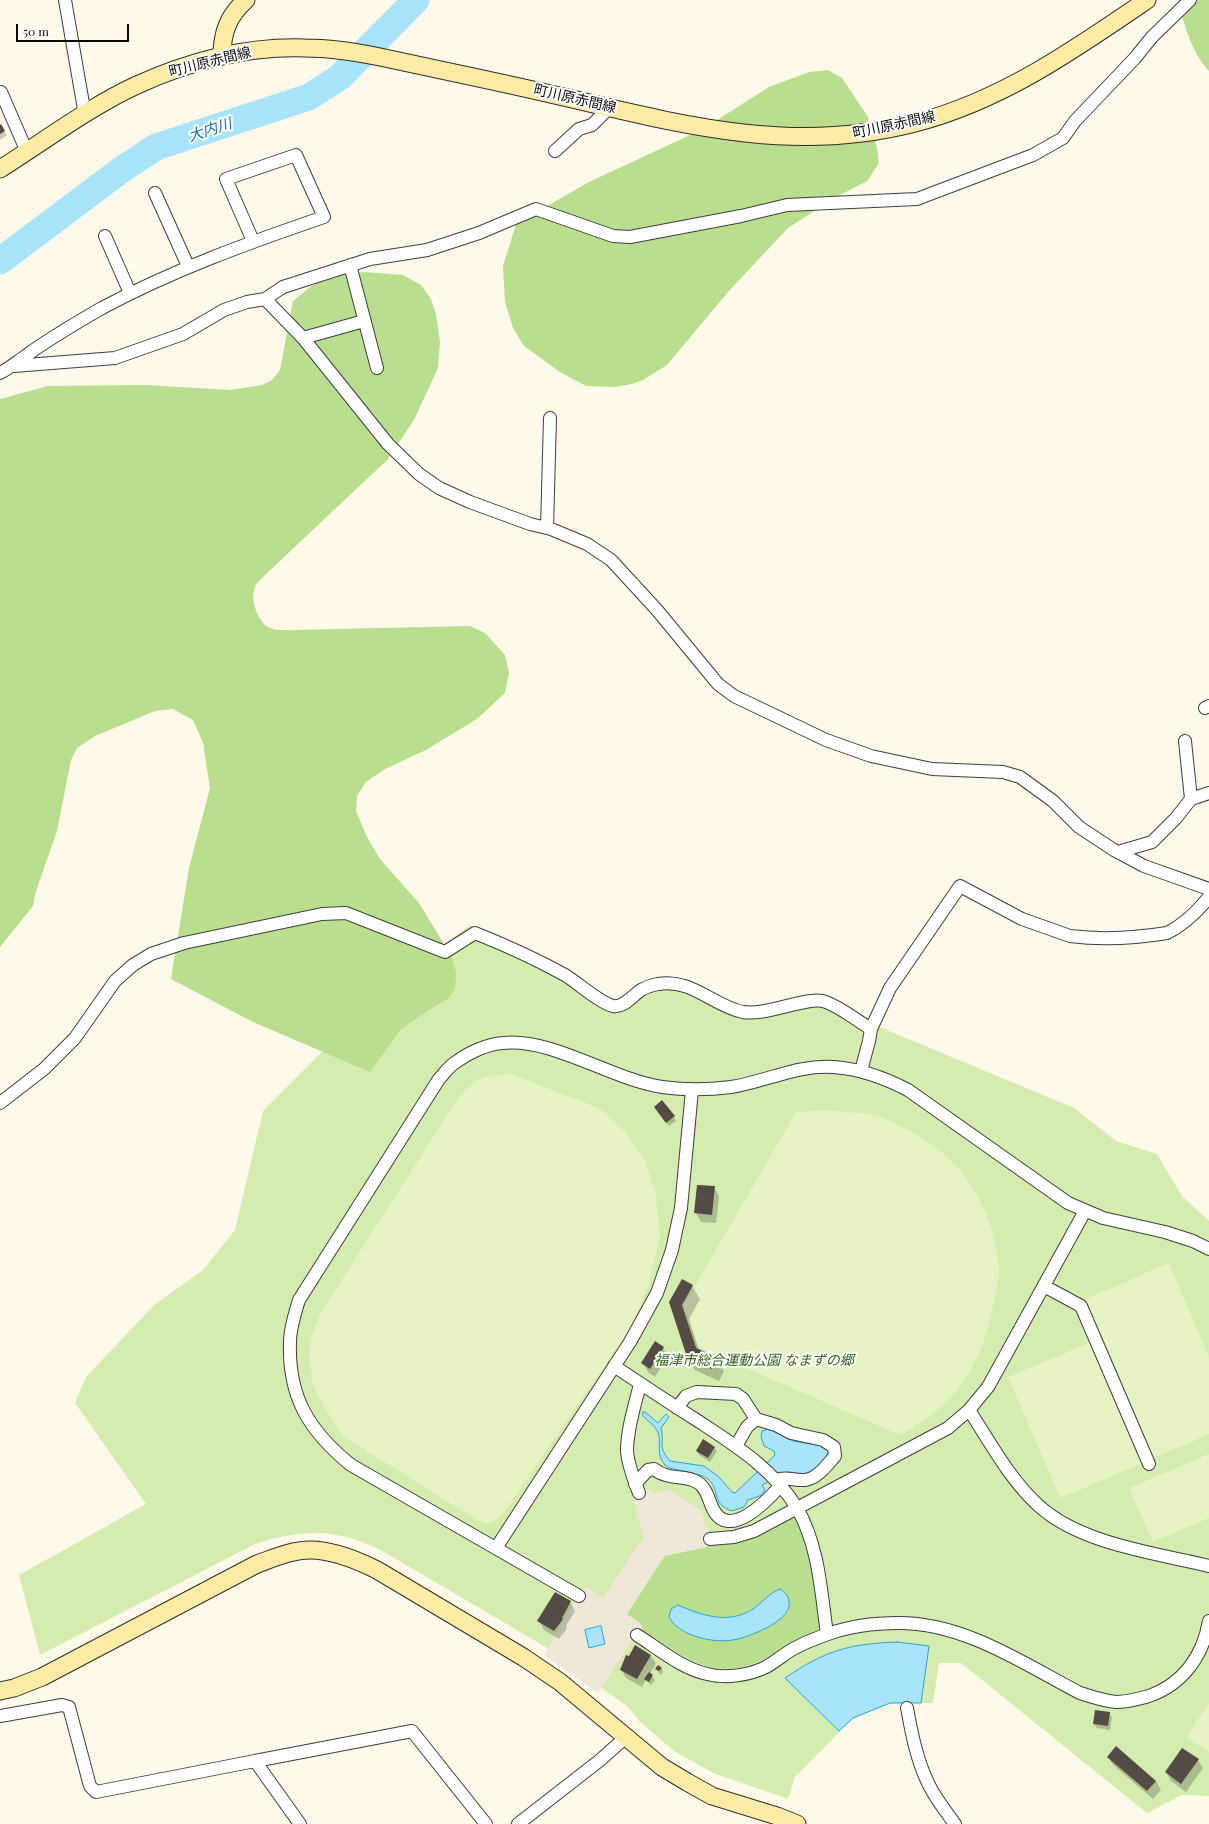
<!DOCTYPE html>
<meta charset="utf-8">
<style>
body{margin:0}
#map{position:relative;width:1209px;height:1824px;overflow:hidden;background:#fff9e9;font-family:"Playfair Display",serif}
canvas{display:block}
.scale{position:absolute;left:16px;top:24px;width:113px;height:18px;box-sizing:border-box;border:2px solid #0b0b0b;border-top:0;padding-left:5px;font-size:12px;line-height:14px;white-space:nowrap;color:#0b0b0b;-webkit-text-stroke:3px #fff;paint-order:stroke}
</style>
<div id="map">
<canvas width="1209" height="1824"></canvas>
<div class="scale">50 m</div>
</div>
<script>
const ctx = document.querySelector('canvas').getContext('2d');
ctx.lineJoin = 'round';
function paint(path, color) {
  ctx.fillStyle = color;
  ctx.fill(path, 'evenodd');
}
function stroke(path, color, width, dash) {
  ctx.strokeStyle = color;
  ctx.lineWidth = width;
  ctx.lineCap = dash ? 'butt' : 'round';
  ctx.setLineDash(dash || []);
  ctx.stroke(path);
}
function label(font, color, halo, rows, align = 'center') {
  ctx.font = font + ' "Playfair Display","Noto Sans JP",serif';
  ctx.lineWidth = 4;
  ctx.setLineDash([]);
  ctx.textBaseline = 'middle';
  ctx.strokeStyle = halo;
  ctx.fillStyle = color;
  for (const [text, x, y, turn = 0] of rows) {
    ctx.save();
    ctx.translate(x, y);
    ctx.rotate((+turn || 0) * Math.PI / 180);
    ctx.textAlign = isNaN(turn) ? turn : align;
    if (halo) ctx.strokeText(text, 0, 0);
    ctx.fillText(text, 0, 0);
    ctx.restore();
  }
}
const green = new Path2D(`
 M470,925L501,937L557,965L614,1001L621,999L643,983L656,977L675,978L700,985L728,1002L748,1008L772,1005L818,994L834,998L877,1026L1074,1108L1116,1141L1157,1154L1182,1196L1209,1221V1796L1182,1795L1147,1813L961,1663H939L933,1703H891L853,1718L795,1777L788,1799L713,1773L674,1751L640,1722L628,1707L549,1649L379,1549C334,1528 302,1529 255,1544L40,1655L19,1575L146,1504L75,1403L86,1377L154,1305L203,1270L235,1230L263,1111L330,1044L435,955L445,944Z`);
const forest = new Path2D(`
 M1179,0H1209V71C1193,55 1182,22 1179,0Z
 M828,70L842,78L868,117L877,148L879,163L867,181L838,196L788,228L728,292L667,365L643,380L632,384L614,387L586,386L560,372L524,346L513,328L505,302L503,266L516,224L589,182L703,129L769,87L809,72Z
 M364,272L403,275L421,285L431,299L436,314L440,342L438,368L414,420L387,460L263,577C260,580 256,584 255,587C250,599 257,620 268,627C274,631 283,630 290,630L470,626L485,633L505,655L509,673L505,693L477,719L426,750L385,769L366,782L357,796L356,811L367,837L380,859L419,903L452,957L456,973L455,988L449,998L427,1011L400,1030L370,1072L253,1022L171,979L189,868L210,788L203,743L193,720L173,709L155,711L95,736L77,748L71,760L57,831L35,894L33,906L0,947V399L48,386L146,385L230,390L262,385L272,380L280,370L293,301L310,287L330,277Z
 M791,1519H795C813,1536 817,1600 820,1625L819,1629C812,1634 803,1636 795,1641C783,1648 772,1656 760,1661C713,1682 680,1655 643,1630L641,1624L627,1614L665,1556L707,1547L708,1544C742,1547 762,1534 791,1519Z`);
const pitch = new Path2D(`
 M511,1074L601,1109L626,1133L645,1160L656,1195L660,1237L648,1286L631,1327L503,1514L496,1520L487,1524L477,1520L343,1436L325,1408L313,1385L309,1357L311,1338L321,1312L457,1100C477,1077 481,1075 511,1074Z
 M827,1110C843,1112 862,1112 878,1116C885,1118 893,1123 900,1126C958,1152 993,1203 999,1267C1000,1276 997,1287 995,1297C989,1328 981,1357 962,1383C945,1408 925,1420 900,1435L698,1347L684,1305L796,1112Z
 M1169,1263L1209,1357V1434L1154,1458L1086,1299Z
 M1091,1342L1143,1463L1060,1498L1008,1377Z
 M1209,1454V1518L1153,1542L1129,1488Z
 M1209,1703V1752L1186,1737Z`);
const plaza = new Path2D(`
 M645,1489H648L653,1494L669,1489L702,1511L705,1526L708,1528L710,1539L707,1547L664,1556L627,1614L641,1624L643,1630L636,1635L598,1693L544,1655L581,1590L588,1587L603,1598L643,1538L634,1501L631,1498Z`);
const water = new Path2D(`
 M643,1412H645L658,1423L666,1414L669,1417L661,1428C665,1444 657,1446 670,1461L704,1466L718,1476L732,1492L735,1493L775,1455L774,1451L764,1446L761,1437L762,1431L769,1429L793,1441L818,1445L828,1449C831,1457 816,1471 808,1473C801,1476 791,1470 784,1473C776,1476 770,1482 762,1485L765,1490L762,1495L748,1500L744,1507L732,1511C711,1505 720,1488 708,1479C697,1471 670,1471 665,1465C655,1454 662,1442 658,1432C655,1426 648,1421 643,1416Z
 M780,1589C785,1592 788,1595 789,1601C793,1620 753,1635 738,1639C722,1643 702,1640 687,1633C680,1629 673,1625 669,1617L671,1609L678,1605C701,1615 728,1625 753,1609C763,1602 769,1593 780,1589Z
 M601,1626L605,1644L589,1648L585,1630Z
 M897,1642L929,1646L921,1703H890L853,1718L839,1731L785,1678C826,1650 849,1644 897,1642Z`);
const shadow = new Path2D(`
 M0,126L7,135L0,140Z
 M657,1111L674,1117L676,1121L669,1126Z
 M714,1187L719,1196L716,1223L701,1222L696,1213Z
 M692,1286L700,1299L689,1319L699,1350L716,1358L724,1371L719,1381L695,1370L687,1357L670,1302Z
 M663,1348L668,1356L655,1377L648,1372L643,1363Z
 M714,1447L717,1451L710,1462L699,1455L697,1451Z
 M570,1602L575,1611L566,1626L567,1628L559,1639L544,1630L539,1621Z
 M651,1656L656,1664L650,1674L655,1680L651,1685L646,1680L642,1687L626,1678L621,1669L629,1657Z
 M661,1668L663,1672L661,1675L656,1669Z
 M1109,1713L1112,1717L1110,1730L1097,1728L1094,1724Z
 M1108,1757L1156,1781L1161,1790L1153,1799L1113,1765Z
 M1198,1760L1203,1768L1186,1792L1171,1781L1166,1772Z`);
const river = new Path2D(`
 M0,261L121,170L156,147L309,97L340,77L416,0`);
const building = new Path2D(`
 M1,124L5,131L0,134V125Z
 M662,1100L675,1116L666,1123L654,1107Z
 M697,1185L715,1186L712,1215L694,1213Z
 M682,1279L693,1285L682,1305L696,1348L717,1357L712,1369L687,1357L669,1302Z
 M655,1341L664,1347L650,1369L641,1363Z
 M703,1439L715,1447L708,1458L696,1451Z
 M555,1592L571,1601L562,1618L563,1619L554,1631L537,1621Z
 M635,1645L651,1655L637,1679L620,1670L626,1655L629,1656Z
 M658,1665L662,1668L659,1671L655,1669Z
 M649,1672L653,1675L649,1682L644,1679Z
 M1095,1710L1110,1712L1108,1726L1093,1724Z
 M1116,1746L1156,1781L1147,1791L1107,1757Z
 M1182,1748L1199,1759L1181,1784L1165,1772Z`);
const street = new Path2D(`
 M65,0L85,115
 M1,92L27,152
 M555,151L579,129L592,125L609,108
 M155,193L188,266
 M105,236L130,293
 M350,265L377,368
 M265,299L303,338L388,444L419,474L439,488L470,502L530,524L551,529L587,544L611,560L657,610L718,684L734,696L826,740L871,756L932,769L1003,772L1020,777L1053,801L1079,827L1114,850L1144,866L1209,889
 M303,338L364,321
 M14,366L115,358L183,334L224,310L247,302L265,299L283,287L370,259L427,250L479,233L536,209L613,236L630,237L741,216L787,205L917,199L1033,155L1063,138L1075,121L1135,58L1152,37L1190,0
 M0,373C10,368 18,361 27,355C50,338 78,322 102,308C173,270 248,243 324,217L296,155L226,179L253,241
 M547,528L550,418
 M1205,708L1209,706
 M1185,741L1191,799
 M1118,852L1152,842L1176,818L1191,799L1209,793
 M861,1071L869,1041L871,1029L890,988L960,886L1022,919L1070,936C1102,940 1136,938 1167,933C1185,924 1197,912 1209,897
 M0,1103L44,1069L75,1038L115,981L133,965L151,954L184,943L322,914L346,913L445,952L475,933C505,945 536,959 565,975C578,983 600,1003 613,1006C624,1008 633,995 641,990C646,987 653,985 658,984C692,978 713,1006 743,1012C768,1016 809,995 826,1002C842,1008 856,1020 871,1029
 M1044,1286L1081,1306L1149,1464
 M614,1366C641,1384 668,1402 695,1419C733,1444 773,1468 797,1508C819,1546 821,1592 827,1634
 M677,1408L686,1396L697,1392L736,1394L743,1399L756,1419L776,1425L791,1433L823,1440L834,1447L835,1456C827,1465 817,1479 805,1480C794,1481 787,1476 776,1480
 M969,1410C990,1442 1010,1480 1039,1506C1081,1544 1155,1553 1209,1566
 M736,1446L747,1427L756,1419
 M635,1484L648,1470L654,1469C669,1481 683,1474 697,1482C707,1488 708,1499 713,1509C729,1541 767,1501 781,1485
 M639,1493C634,1480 628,1465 627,1451C627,1429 635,1405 640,1384
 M710,1539L734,1537L754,1531L948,1428L969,1410L988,1387L1085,1211
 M496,1548L630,1342L657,1293L672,1250L681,1208L692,1090
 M579,1596L351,1465C309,1431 288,1397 290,1342C290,1328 295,1313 299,1300L439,1079C444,1074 449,1066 456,1062C468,1053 487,1044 503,1043C554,1038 610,1079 662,1087C684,1090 708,1090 731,1087C765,1082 798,1064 834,1067C861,1069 885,1078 908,1090L1068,1203L1103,1218L1165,1232L1193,1241L1209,1249
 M637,1635C659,1649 681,1668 707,1674C725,1679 750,1675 766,1667C777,1661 786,1652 797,1647C806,1642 817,1638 828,1634C850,1626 875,1623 899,1623C965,1623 1024,1664 1080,1693C1092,1697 1104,1701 1116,1702C1128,1702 1138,1699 1149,1696C1183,1684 1203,1656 1209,1621
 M907,1708C912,1735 917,1761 929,1785C936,1799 946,1812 955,1824
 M0,1716L62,1705L69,1707L90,1786L96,1792L255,1761L300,1824
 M255,1761L412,1731L486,1824
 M518,1824L599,1761L626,1737`);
const secondary = new Path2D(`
 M222,56C222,33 228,16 246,0
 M0,169C43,142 91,106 137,85C190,61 247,46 305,48C330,48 356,52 380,57C440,70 500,82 559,96C679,124 792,155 915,123C1001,101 1074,50 1147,0
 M0,1691L14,1688L42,1677L257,1564C274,1558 292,1550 310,1550C333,1550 357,1560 377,1570L523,1657L560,1682L662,1767L687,1782L712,1796L777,1816L797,1824`);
const streetNames = [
 ["町川原赤間線",210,62,-14],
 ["町川原赤間線",575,99,13],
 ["町川原赤間線",894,125,-12]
];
const parkNames = [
 ["福津市総合運動公園 なまずの郷",754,1361]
];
const waterNames = [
 ["大内川",210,130,-18]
];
paint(green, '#d5ecaf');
paint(forest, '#b9de8d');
paint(pitch, '#e6f3c2');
paint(plaza, '#efe7d8');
paint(water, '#a8e4fb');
stroke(water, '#29a3d8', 1);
paint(shadow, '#0003');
stroke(river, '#a8e4fb', 27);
paint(building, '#544a46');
stroke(street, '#3e3e3e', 14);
stroke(secondary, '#2d2d2d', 19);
stroke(street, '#fff', 12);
stroke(secondary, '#ffeca4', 17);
label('14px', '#0b0b0b', '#fff', streetNames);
label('italic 14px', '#2f6717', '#fff', parkNames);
label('italic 15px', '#0b71a6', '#fff', waterNames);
</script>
